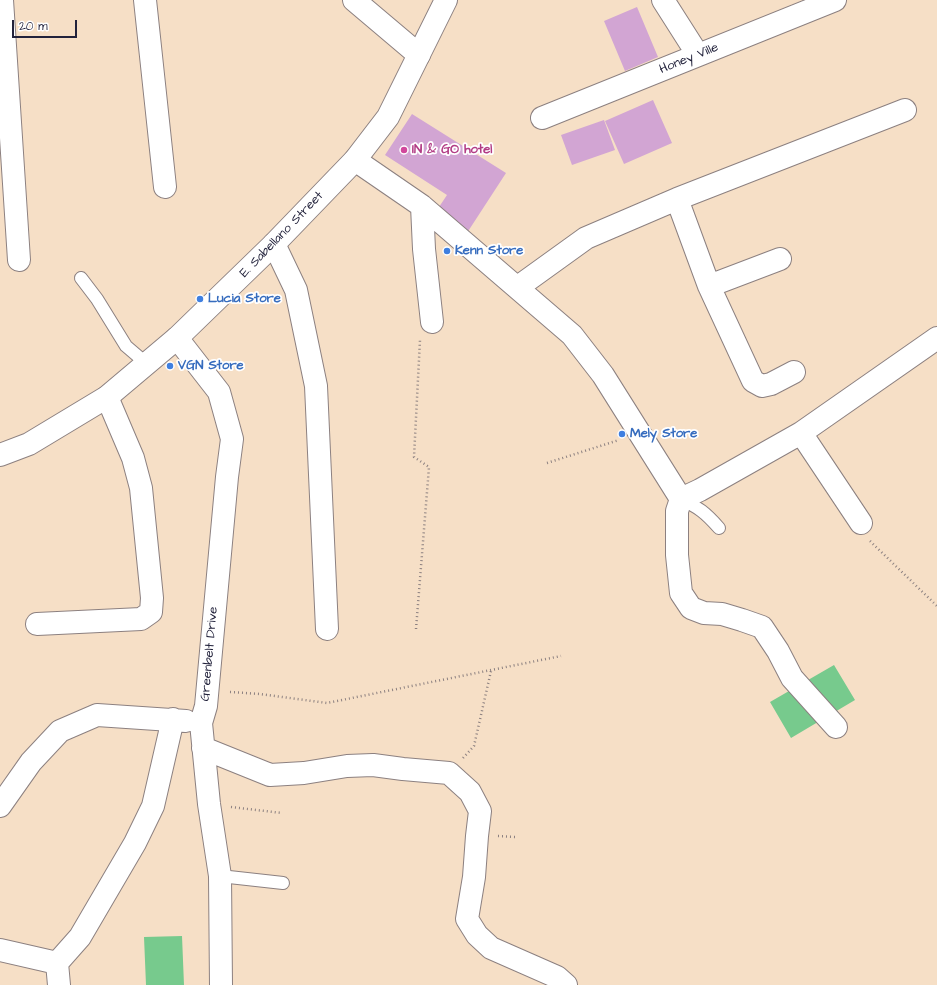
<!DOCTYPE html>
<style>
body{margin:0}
#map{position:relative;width:937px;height:985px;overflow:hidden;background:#f6dfc6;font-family:"Architects Daughter",sans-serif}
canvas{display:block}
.scale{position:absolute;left:12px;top:20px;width:65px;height:18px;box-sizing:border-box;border:2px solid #22223b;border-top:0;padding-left:5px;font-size:12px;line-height:14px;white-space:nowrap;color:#22223b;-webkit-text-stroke:3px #fff;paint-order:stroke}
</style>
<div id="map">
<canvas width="937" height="985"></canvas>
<div class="scale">20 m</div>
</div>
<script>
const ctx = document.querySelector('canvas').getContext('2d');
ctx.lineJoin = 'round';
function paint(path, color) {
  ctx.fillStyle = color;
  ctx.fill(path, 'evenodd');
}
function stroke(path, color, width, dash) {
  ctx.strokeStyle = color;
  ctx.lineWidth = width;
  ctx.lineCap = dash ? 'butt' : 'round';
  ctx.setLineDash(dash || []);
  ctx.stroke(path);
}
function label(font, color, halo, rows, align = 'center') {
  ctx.font = font + ' "Architects Daughter",sans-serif';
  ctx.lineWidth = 3.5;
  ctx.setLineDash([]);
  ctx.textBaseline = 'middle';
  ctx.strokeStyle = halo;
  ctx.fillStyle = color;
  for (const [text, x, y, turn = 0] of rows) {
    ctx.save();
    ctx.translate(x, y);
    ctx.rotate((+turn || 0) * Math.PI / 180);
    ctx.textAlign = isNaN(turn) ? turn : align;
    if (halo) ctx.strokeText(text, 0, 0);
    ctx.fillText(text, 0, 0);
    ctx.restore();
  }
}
const green = new Path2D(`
 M834,665L855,700L791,738L770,702Z
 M182,936L184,985H146L144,937Z`);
const building = new Path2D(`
 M637,7L658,57L625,71L604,21Z
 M653,100L672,143L624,164L605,121Z
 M412,114L506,173L465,236L433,216L447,195L385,155Z
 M604,120L615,150L572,165L561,135Z`);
const path = new Path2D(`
 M547,463L619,440
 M870,541L937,606
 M416,629L429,467L414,457L420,340
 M230,692L260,694L327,703L561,656
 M463,758L474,746L491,671
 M231,807L282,813
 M498,836L516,837`);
const lane = new Path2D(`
 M81,278L97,299L126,346L147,364
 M681,499C699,508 705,512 719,528
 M220,876L283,883`);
const street = new Path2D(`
 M2,0L19,260
 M145,0L165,187
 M354,0L419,55
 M663,0L698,55
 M542,118L835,0
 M355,160L422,206L572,335L603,375L681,499L677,511V555L681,593L691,608L704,613L722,614L742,620L762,627L778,651L792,678L836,727
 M677,199L709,286L753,381L762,386L771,384L794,372
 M422,206L424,249L432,322
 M274,244L296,290L316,386L327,629
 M709,286L780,259
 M518,287L586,238L677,199L905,110
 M177,338L219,392L232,439L227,477L206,706L201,723L209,804L220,876L221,985
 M801,433L861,523
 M681,499L700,490L801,433L937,338
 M37,624L141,619L151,612L152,598L141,488L133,458L107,397
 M203,748L270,775L304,773L347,766L373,765L403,769L449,773L470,792L480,811L477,836L474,877L467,919L477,935L491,948L557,977L566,985
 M0,806L31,762L60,731L97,715L186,721
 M0,950L57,963
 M59,985L57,963L80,937L135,843L153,806L173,719`);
const secondary = new Path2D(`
 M0,455L29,444L107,397L177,338L274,244L355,160L388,117L446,0`);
const markers = [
 [404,150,4,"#d1479c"],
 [447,251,4,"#3f7fe0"],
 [200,299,4,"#3f7fe0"],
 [170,366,4,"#3f7fe0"],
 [622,434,4,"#3f7fe0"]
];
const streetNames = [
 ["Honey Ville",689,59,-22],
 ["E. Sabellano Street",282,235,-46],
 ["Greenbelt Drive",210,654,-85]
];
const hotelNames = [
 ["IN & GO hotel",412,150]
];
const shopNames = [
 ["Kenn Store",455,251],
 ["Lucia Store",208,299],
 ["VGN Store",178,366],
 ["Mely Store",630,434]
];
paint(green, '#77ca8d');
paint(building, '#d2a5d3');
stroke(lane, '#8c8080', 14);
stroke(street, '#8c8080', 24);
stroke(secondary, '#8c8080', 24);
stroke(path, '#8c8080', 2.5, [1, 3]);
stroke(lane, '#fff', 12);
stroke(street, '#fff', 22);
stroke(secondary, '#fff', 22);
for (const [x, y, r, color] of markers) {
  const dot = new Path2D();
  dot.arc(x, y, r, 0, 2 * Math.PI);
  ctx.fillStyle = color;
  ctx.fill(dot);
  stroke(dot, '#fff', 1.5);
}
label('13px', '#22223b', '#fff', streetNames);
label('bold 13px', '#b23c85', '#fff', hotelNames, 'left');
label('bold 13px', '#366cbe', '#fff', shopNames, 'left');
</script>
